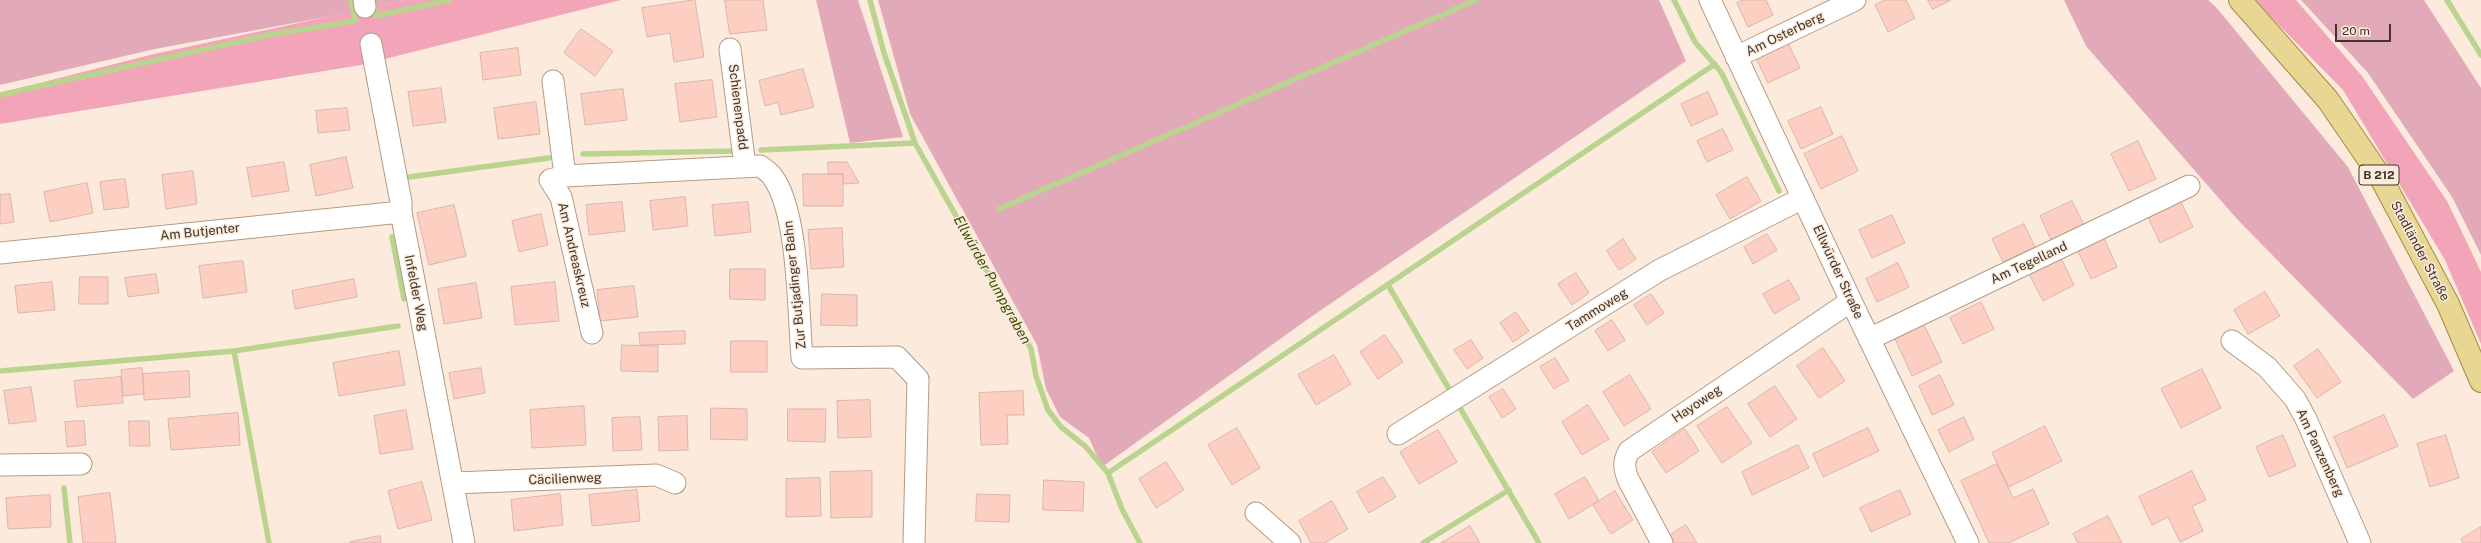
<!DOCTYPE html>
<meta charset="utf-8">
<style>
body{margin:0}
#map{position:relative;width:2481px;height:543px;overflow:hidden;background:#fcebdc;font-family:"Public Sans",sans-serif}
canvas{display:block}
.scale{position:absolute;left:2335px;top:24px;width:56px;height:18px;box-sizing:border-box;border:2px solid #3f352b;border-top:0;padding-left:5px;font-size:12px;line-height:14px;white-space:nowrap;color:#3f352b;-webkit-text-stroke:3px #fcebdc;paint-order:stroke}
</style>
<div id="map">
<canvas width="2481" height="543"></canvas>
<div class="scale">20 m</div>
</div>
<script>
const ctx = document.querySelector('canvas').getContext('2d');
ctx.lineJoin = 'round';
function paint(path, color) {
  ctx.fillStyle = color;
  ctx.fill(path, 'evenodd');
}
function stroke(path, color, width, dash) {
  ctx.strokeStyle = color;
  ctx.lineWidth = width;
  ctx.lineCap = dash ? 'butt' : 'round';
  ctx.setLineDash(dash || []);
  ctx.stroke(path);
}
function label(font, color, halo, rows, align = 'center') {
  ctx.font = font + ' "Public Sans",sans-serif';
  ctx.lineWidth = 3;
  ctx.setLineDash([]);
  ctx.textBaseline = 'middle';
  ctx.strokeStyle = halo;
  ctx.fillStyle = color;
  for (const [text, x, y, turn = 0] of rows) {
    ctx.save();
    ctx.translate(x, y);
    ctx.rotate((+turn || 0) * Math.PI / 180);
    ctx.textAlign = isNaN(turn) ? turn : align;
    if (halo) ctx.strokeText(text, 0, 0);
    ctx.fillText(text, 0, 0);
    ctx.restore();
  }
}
const green = new Path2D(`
 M0,0H405L342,14L155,49L0,85Z
 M816,0H858L903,137L850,143Z
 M878,0H1659L1686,61L1308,319L1102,467L1089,438L1060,417L1046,389L1037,345L910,114Z
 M2064,0H2208L2216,7L2348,167L2454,371L2413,399L2237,219L2086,46Z
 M2301,0H2424L2481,88V255L2452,197L2368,73Z`);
const forest = new Path2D(`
 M405,0H621L361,65L0,124V93L154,54Z
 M2254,0H2296L2362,76L2447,201L2481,272V344L2445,260L2343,90Z`);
const stream = new Path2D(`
 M870,0L884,53L915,143L1031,349L1036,376L1048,410L1061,427L1085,446L1108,473L1122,509L1140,543
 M1674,0L1695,42L1721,72L1779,191
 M2447,0L2481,55
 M373,2L376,16L449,0
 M0,95L269,35L355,21L351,0
 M761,150L915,143
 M583,154L734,151
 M409,177L549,158
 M999,209L1476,0
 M392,237L404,299
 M1388,285L1449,389
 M0,371L234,351
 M1460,408L1539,543
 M1108,473L1715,64
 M64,488L70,543
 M269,543L234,351L398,326
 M1423,543L1509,490`);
const building = new Path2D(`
 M695,0L704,57L674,62L670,33L647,37L642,8Z
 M725,0H763L767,30L730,34Z
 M1743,0H1766L1773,15L1748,27L1737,3Z
 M1885,0H1906L1915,18L1888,32L1875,5Z
 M1928,0H1951L1933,9Z
 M581,29L613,51L595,76L564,53Z
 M1787,41L1800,68L1768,83L1755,56Z
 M518,48L521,75L483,80L480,53Z
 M803,69L814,107L781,115L778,102L765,106L759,81Z
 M712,80L717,117L680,122L675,84Z
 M441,88L446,122L413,126L408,92Z
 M623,89L627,120L585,125L581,94Z
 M1708,92L1718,114L1691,126L1681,104Z
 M536,102L540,134L498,139L494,108Z
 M1821,107L1833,134L1801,149L1788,121Z
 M347,108L350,130L318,133L316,111Z
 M1723,129L1733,150L1707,162L1697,141Z
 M1842,136L1858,171L1821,189L1804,154Z
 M2138,141L2156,179L2129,191L2111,154Z
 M346,157L353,188L316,196L310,165Z
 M284,162L289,191L252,197L247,168Z
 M828,162H847L859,183L843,184V174H829Z
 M193,171L197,204L166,209L162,175Z
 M803,174H843V206H804Z
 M1747,177L1761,201L1730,219L1716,195Z
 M125,179L129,207L104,210L100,182Z
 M87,183L93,213L50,222L44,192Z
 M10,194L14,222L0,224V195Z
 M685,197L688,226L653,230L650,201Z
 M2072,201L2084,225L2051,240L2040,216Z
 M622,202L625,231L589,235L586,205Z
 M748,202L751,232L715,236L712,205Z
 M2181,202L2193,227L2160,243L2148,217Z
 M454,205L466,256L429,265L417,213Z
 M541,214L548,245L519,252L512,221Z
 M1892,215L1905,243L1872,258L1859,230Z
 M2024,224L2035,247L2003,262L1992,239Z
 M842,228L844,267L811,269L808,230Z
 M1767,234L1777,250L1753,264L1744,247Z
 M2103,236L2117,267L2091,279L2077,249Z
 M1623,239L1636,259L1619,270L1607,251Z
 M2061,258L2074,285L2043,301L2029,274Z
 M243,261L247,292L203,298L199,266Z
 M1898,263L1909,287L1877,302L1866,279Z
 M730,269H765V300L730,299Z
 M1576,273L1589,293L1572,305L1558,284Z
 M156,274L159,293L128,297L125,278Z
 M80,277H108V304H79Z
 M354,279L357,297L295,309L292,291Z
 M1789,280L1800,299L1774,314L1763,294Z
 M52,282L55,310L18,313L15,286Z
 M555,282L559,321L515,325L511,287Z
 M476,283L482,318L444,324L438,289Z
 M634,286L638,317L600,321L597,290Z
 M2265,292L2280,316L2248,334L2234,310Z
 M822,294L857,295V326L821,325Z
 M1651,294L1664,313L1647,325L1634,305Z
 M1981,302L1994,329L1963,344L1950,318Z
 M1516,312L1529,331L1513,342L1500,323Z
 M1612,320L1625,340L1608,351L1595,331Z
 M1924,325L1942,362L1912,376L1895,339Z
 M685,331V344L640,345L639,333Z
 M1385,335L1403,362L1378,379L1360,352Z
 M1471,340L1483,358L1467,369L1454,350Z
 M731,341H767V372H731Z
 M622,345L658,346V372L621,371Z
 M1823,348L1845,381L1819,398L1797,366Z
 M2318,349L2341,382L2317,398L2294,366Z
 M399,351L405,385L339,396L333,363Z
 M1334,355L1351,384L1316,405L1298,375Z
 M1555,358L1569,380L1554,389L1540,367Z
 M142,368L144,394L123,396L121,370Z
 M481,368L485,393L454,399L449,373Z
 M2202,369L2221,408L2181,428L2161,389Z
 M189,371L190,397L144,400L143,374Z
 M1630,375L1651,409L1624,426L1603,392Z
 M1940,375L1954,405L1932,415L1919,386Z
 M121,377L123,403L77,407L74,381Z
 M1775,386L1797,419L1770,437L1748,404Z
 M31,387L36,421L9,424L4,391Z
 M1503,389L1516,409L1502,418L1489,397Z
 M1023,391L1024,415H1007L1008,444L981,445L979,393Z
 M870,400L871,437L838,438L837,401Z
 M1588,405L1609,439L1582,455L1562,422Z
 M584,406L586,445L532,448L530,410Z
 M1727,407L1752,443L1722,463L1697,426Z
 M711,408L747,409V440L711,439Z
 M788,409H826L825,442L788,441Z
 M406,410L413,449L380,454L374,416Z
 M238,413L240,445L171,450L168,419Z
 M2384,415L2398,446L2347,468L2334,437Z
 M687,416L688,450L659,451L658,417Z
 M640,417L642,450L613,451L612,418Z
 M1964,417L1974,439L1949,452L1938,430Z
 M84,421L86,445L67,447L65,422Z
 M129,421H149L150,446H130Z
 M2045,426L2062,461L2009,487L1992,453Z
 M1237,428L1260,468L1232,485L1208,445Z
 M1868,428L1879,451L1823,477L1813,454Z
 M1685,429L1699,451L1666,473L1652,452Z
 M1438,430L1457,462L1419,484L1400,452Z
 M2283,435L2296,466L2269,477L2256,447Z
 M2446,435L2459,478L2430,487L2417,444Z
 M1798,445L1809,468L1752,495L1742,472Z
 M1166,462L1184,490L1156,508L1139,479Z
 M1997,464L2013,498L2033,489L2049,524L2008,543H1989L1961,481Z
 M872,471V517L831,518L830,472Z
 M2192,471L2206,500L2192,506L2203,531L2180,542L2168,517L2152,525L2139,497Z
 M1383,477L1396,497L1369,513L1357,492Z
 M1585,477L1599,501L1569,519L1555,494Z
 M820,478L821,516L786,517V479Z
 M1044,480L1084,482L1083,511L1043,510Z
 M422,482L432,520L398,529L388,491Z
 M637,490L640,521L592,526L589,495Z
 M1900,490L1911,514L1871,532L1860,508Z
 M1615,491L1633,520L1611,534L1593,505Z
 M110,493L116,543H83L78,497Z
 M560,494L563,525L514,531L511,500Z
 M977,494L1010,495L1009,522L976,521Z
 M50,495L51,527L8,529L6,498Z
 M1332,501L1348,529L1325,543H1311L1299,521Z
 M2108,516L2122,543H2078L2073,534Z
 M1686,525L1697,543H1666L1664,539Z
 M1470,526L1480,543H1441Z
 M2481,527V543H2463L2461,539Z
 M380,536L381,543H350V542Z`);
const minor = new Path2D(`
 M364,0L365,7
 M1710,0L1851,301L1968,543
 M371,44L401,202V212L464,543
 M730,49L745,166
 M1736,57L1855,0
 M553,81L565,176
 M0,253L401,212
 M592,333L561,197L550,180L565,176L760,166C764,169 769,172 772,176C799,211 798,312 802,358L897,357L918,379L914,543
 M1869,339L2189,186
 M2232,341L2267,367L2295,399L2306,419L2360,543
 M1398,434L1660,270L1803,198
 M0,465L81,464
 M454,483L656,475L675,483
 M1256,513L1290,543
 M1662,543L1628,479C1624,468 1623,462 1629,451L1851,301`);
const major = new Path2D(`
 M2240,0L2328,100L2380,176L2448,304L2481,381`);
const shields = [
 [2379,175,40]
];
const shieldNames = [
 ["B 212",2379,175]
];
const streetNames = [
 ["Am Osterberg",1785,34,-26],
 ["Schienenpadd",738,107,83],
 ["Am Butjenter",200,232,-6],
 ["Stadländer Straße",2420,251,62],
 ["Am Andreaskreuz",574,255,77],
 ["Am Tegelland",2029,263,-25],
 ["Ellwürder Straße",1838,272,65],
 ["Zur Butjadinger Bahn",795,285,-96],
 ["Infelder Weg",416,293,79],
 ["Tammoweg",1597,310,-32],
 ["Hayoweg",1697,404,-34],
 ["Am Panzenberg",2320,453,65],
 ["Cäcilienweg",565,479,-2]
];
const waterNames = [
 ["Ellwürder Pumpgraben",992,280,61]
];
paint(green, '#e2aab8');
paint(forest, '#f2a5b9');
stroke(stream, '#bad490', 5.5);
paint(building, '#fdcec2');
stroke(building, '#dab5ac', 1);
stroke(minor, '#b59b83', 23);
stroke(major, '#a38c40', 24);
stroke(minor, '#fff', 21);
stroke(major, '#e8d693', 22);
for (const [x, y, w] of shields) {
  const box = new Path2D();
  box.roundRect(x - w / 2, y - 10, w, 20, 3);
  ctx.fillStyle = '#fcebdc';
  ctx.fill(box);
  stroke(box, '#3f352b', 1);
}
label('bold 12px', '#3f352b', null, shieldNames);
label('13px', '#3f352b', '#fcebdc', streetNames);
label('italic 14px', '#3a4f01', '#fcebdc', waterNames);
</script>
